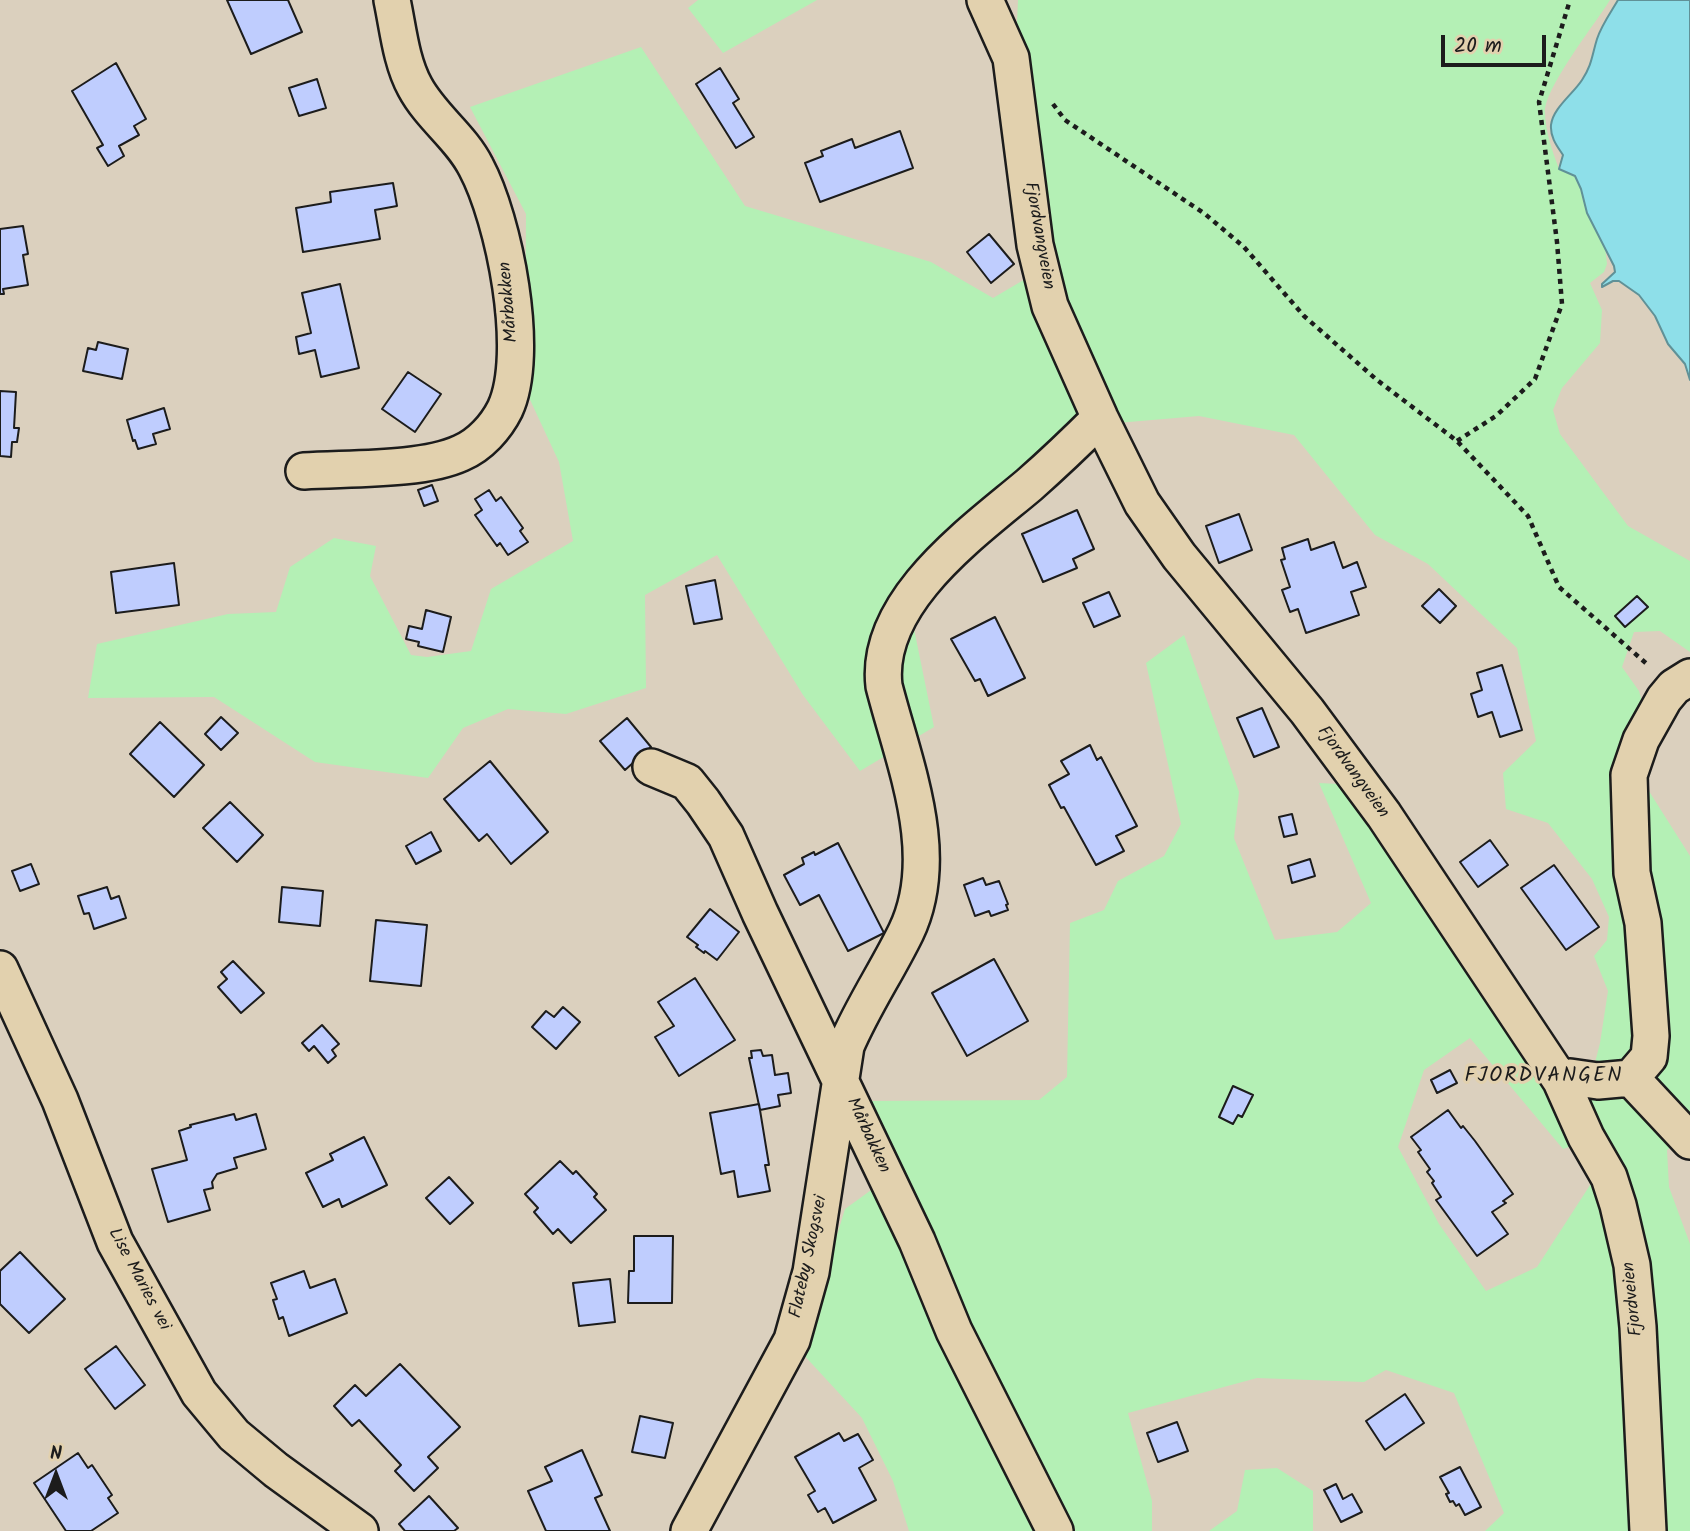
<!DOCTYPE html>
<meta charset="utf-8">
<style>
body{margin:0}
#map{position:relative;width:1690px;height:1531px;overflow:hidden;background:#dbd0be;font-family:Kalam,sans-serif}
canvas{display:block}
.north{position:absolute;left:21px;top:1440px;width:70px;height:70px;-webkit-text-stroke:5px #e2d1ae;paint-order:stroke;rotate:0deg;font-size:19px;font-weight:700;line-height:28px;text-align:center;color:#1c1c1c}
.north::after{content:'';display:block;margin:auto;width:24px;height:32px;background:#1c1c1c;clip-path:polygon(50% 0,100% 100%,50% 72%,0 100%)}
.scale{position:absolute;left:1441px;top:35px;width:105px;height:32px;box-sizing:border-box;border:4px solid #1c1c1c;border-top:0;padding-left:9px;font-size:21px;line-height:24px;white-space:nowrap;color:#1c1c1c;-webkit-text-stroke:5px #e2d1ae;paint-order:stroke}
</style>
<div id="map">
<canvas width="1690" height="1531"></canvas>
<div class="north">N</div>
<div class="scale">20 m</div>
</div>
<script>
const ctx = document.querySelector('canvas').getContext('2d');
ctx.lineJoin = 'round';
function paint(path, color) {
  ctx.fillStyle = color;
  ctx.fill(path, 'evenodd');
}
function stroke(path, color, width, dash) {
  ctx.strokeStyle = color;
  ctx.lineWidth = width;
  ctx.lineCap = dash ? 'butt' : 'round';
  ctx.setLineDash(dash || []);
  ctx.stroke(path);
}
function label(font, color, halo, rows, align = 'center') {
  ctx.font = font + ' Kalam,sans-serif';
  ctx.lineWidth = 6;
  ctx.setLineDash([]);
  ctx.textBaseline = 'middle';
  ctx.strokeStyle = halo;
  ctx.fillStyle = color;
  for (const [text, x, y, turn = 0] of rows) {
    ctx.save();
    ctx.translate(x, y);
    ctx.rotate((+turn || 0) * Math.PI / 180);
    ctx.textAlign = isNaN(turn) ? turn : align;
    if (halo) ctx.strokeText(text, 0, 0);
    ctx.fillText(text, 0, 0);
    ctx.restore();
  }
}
const green = new Path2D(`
 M698,0H817L723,53L688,8Z
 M1018,0H1610C1595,24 1546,86 1545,111C1545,131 1552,150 1559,169L1575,176L1581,189L1587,213L1605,247L1607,264L1604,272L1590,283L1602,310L1600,343L1562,388L1553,410L1560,434L1628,526L1690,561V652L1660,631L1634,632L1622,667L1639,691L1643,705L1625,801L1647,788L1690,856V1132L1667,1150L1669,1187L1690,1244V1531H1485L1504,1513L1454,1393L1386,1370L1364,1382L1257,1378L1128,1413L1152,1501V1531H909L893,1481L862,1418L801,1352L845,1209L896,1172L862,1101L1039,1100L1067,1077L1070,923L1104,910L1118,881L1164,856L1181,824L1146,663L1184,635L1239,792L1234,838L1275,940L1337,932L1371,903L1319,783L1338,784L1468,960L1524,1041L1575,1145L1563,1149L1470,1038L1424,1070L1398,1147L1439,1224L1486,1291L1537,1267L1594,1179L1584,1106L1600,1043L1608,991L1594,956L1607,940L1609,917L1592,879L1548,823L1506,809L1503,773L1536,741L1517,648L1428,564L1375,535L1294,435L1199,416L1117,423L1051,455L912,619L934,727L860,771L803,695L717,555L645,595L646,688L566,714L508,709L463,728L428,778L315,762L214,697L88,698L97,644L228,614L276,612L290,567L334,538L376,546L370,576L411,655L427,657L471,651L491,589L573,541L559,462L525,389L526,214L470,107L641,47L745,206L931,262L993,298L1027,278L1010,175Z
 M1277,1468L1313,1491V1531H1209L1237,1511L1245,1470Z`);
const water = new Path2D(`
 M1618,0H1690V380L1685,364L1668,344L1655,316L1639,295L1619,281H1613L1602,287V284L1615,272L1614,266L1587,213L1581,189L1575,176L1559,169L1563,155C1557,146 1550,137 1551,125C1553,108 1573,94 1582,80C1592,65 1592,55 1597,39C1601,26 1611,12 1618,0Z`);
const building = new Path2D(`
 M227,0H288L302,32L251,54Z
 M116,63L146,119L134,126L139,135L119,146L124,156L108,166L97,148L103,145L72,91Z
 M720,68L739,99L733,103L754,137L736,148L696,84Z
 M317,79L326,108L299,116L289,88Z
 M900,131L913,168L820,202L805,163L823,156L821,151L852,139L855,148Z
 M393,183L397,206L375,210L380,239L303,252L296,208L331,202L330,192Z
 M23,226L28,254L23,255L28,285L3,289L4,294H0V229Z
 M989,234L1014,264L991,283L967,252Z
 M340,284L359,368L321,377L315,350L299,354L296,337L311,333L302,293Z
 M98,342L128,349L122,379L83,371L88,348L96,350Z
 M408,372L441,394L415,432L382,409Z
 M0,391L16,392L14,428H19L17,442H12L11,457L0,456Z
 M164,408L170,429L153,434L156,444L138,449L135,440L133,441L127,420Z
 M432,485L438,501L424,506L418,490Z
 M489,490L496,501L501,497L523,528L520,531L528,542L508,555L500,543L497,546L475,515L482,510L475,499Z
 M1077,510L1094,549L1073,559L1077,568L1043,582L1022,534Z
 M1239,514L1252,550L1219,563L1206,526Z
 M1308,539L1311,550L1334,542L1343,568L1357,562L1366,587L1351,592L1359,615L1306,633L1298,609L1290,612L1282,590L1290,587L1281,560L1285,559L1282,548Z
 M174,563L179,605L116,613L111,572Z
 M715,580L722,619L694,624L686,586Z
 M1439,589L1456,606L1440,623L1422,606Z
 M1109,592L1120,616L1094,627L1083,603Z
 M1637,596L1648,607L1625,627L1615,616Z
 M426,610L451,617L443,652L418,646L419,642L406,639L409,626L422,629Z
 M995,617L1025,678L988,696L980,679L975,681L951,639Z
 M1502,665L1522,730L1500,737L1492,712L1478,717L1471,694L1482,690L1477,673Z
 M1262,708L1279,747L1254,757L1237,718Z
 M221,717L238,733L221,750L205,734Z
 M627,718L651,747L625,770L600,741Z
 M160,722L204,765L174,797L130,754Z
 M1090,745L1097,760L1101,757L1137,826L1116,836L1124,851L1096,865L1064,807L1061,808L1049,785L1069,774L1061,761Z
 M490,761L548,832L511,864L487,834L479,841L444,799Z
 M230,802L263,835L237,862L203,828Z
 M1292,814L1297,834L1284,837L1279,817Z
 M431,832L441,851L416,864L406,846Z
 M1490,840L1508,865L1478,887L1460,862Z
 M838,843L884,933L848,951L819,895L800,905L784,875L804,864L802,858L814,852L815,855Z
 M1310,859L1315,876L1292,883L1288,866Z
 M31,864L39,884L20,891L12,871Z
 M1554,865L1599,927L1566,950L1521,888Z
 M983,878L986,885L999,881L1008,904L1006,905L1008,910L991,916L989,911L975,916L964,885Z
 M107,887L111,899L119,896L126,918L94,929L89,913L84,914L78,896Z
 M282,887L323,891L320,926L279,922Z
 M710,909L739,932L717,960L705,951L704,953L696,947L698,945L687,937Z
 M376,920L427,925L421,986L370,981Z
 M994,959L1028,1021L967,1056L932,993Z
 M233,961L264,993L241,1013L218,987L227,979L221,972Z
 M695,978L735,1040L679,1076L655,1037L674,1026L658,1002Z
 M563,1007L580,1022L556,1049L532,1027L546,1011L554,1017Z
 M322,1025L339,1044L332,1050L336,1056L328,1063L314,1046L309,1051L302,1043Z
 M761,1050L763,1056L772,1055L775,1075L788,1073L791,1093L778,1095L780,1106L760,1110L749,1058H752L751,1051Z
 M1450,1070L1457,1083L1437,1093L1431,1080Z
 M1233,1086L1253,1095L1242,1117L1238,1115L1233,1124L1219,1117Z
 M759,1104L769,1165H765L770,1191L738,1197L734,1171L721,1174L710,1113Z
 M1448,1110L1461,1128L1463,1126L1475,1141L1513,1194L1503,1201L1506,1203L1492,1212L1508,1234L1477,1256L1436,1200L1441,1197L1432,1183L1434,1181L1427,1172L1430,1169L1418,1152L1421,1150L1411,1137Z
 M234,1114L236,1120L256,1114L266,1149L234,1158L237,1168L217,1174L212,1182L213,1188L204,1190L210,1210L168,1222L152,1169L187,1160L179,1131L191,1127L190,1125Z
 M364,1137L387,1185L342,1207L339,1199L323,1207L306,1173L333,1160L330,1154Z
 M560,1161L573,1174L576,1171L597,1194L594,1197L606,1210L571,1243L558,1229L553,1234L534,1212L538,1208L525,1194Z
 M449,1177L473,1203L450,1224L426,1198Z
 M634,1236H673L672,1303H628L629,1271H634Z
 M20,1252L65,1299L29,1333L0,1304V1271Z
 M304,1271L310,1288L335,1279L347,1313L289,1336L283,1317L279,1319L273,1300L277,1299L271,1283Z
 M610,1279L615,1322L579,1326L573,1283Z
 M116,1346L145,1385L115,1409L85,1369Z
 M400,1364L460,1427L428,1457L438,1468L414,1491L395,1471L401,1465L359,1420L352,1426L334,1406L355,1385L366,1396Z
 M1405,1394L1424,1423L1385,1450L1366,1421Z
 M640,1416L673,1423L665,1458L632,1452Z
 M1177,1422L1188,1451L1158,1462L1147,1433Z
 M839,1433L844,1441L858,1434L873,1460L859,1468L876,1500L833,1523L825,1508L818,1512L808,1495L815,1491L795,1457Z
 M582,1450L602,1495L595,1498L610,1531H546L528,1491L552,1481L545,1467Z
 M78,1453L88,1468L92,1465L112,1495L108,1498L118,1513L91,1531H66L34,1483Z
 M1460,1467L1481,1507L1465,1515L1459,1504L1456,1506L1453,1501L1450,1502L1446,1494L1449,1493L1440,1477Z
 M1336,1484L1343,1499L1352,1494L1362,1512L1341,1522L1324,1490Z
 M429,1496L458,1528L454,1531H405L399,1524Z`);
const path = new Path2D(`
 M1053,104L1065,120L1205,214L1244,247L1304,316L1377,380L1457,441L1528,516L1559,587L1648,665
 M1457,441L1496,416L1535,379L1562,304L1557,242L1539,102L1570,0`);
const minor = new Path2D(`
 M985,0L1011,58L1035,245L1050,306L1100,418L1142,503L1179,556L1307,711L1384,815L1561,1081L1586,1137L1609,1177L1618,1205L1632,1265L1638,1327L1648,1531
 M304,471C348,468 422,471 461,453C480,445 496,427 505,409C531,353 504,219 476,167C461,137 431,117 415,87C401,62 398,28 392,0
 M651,767L687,782L703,802L726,836L760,913L917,1241L954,1331L1055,1531
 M0,969L60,1100L115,1242L199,1393L234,1435L276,1470L360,1531
 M1631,1078L1690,1141
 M1561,1081L1570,1077L1598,1081L1631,1078L1649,1057L1651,1036L1643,923L1632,873L1629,775L1641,740L1664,699L1674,687L1690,677
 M689,1531L792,1340L811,1272L846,1046C863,1006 887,971 906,932C943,855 904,764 884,686C874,602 972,533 1029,485C1054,463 1077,441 1100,418`);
const streetNames = [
 ["Fjordvangveien",1038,236,80],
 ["Mårbakken",510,302,-95],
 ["Fjordvangveien",1352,773,54],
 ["Mårbakken",867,1136,65],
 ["Flateby Skogsvei",810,1257,-78],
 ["Lise Maries vei",138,1280,62],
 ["Fjordveien",1634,1299,-96]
];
const quarterNames = [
 ["FJORDVANGEN",1544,1077]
];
paint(green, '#b4f0b5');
paint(water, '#8edfe9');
stroke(water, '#609197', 2);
paint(building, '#bfcdfe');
stroke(building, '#1c1c1c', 2);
stroke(minor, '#1c1c1c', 40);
stroke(path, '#1c1c1c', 4.5, [5, 5]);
stroke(minor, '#e2d1ae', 35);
label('18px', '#1c1c1c', '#e2d1ae', streetNames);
ctx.letterSpacing = '2px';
label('21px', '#1c1c1c', '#e2d1ae', quarterNames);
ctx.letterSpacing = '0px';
</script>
